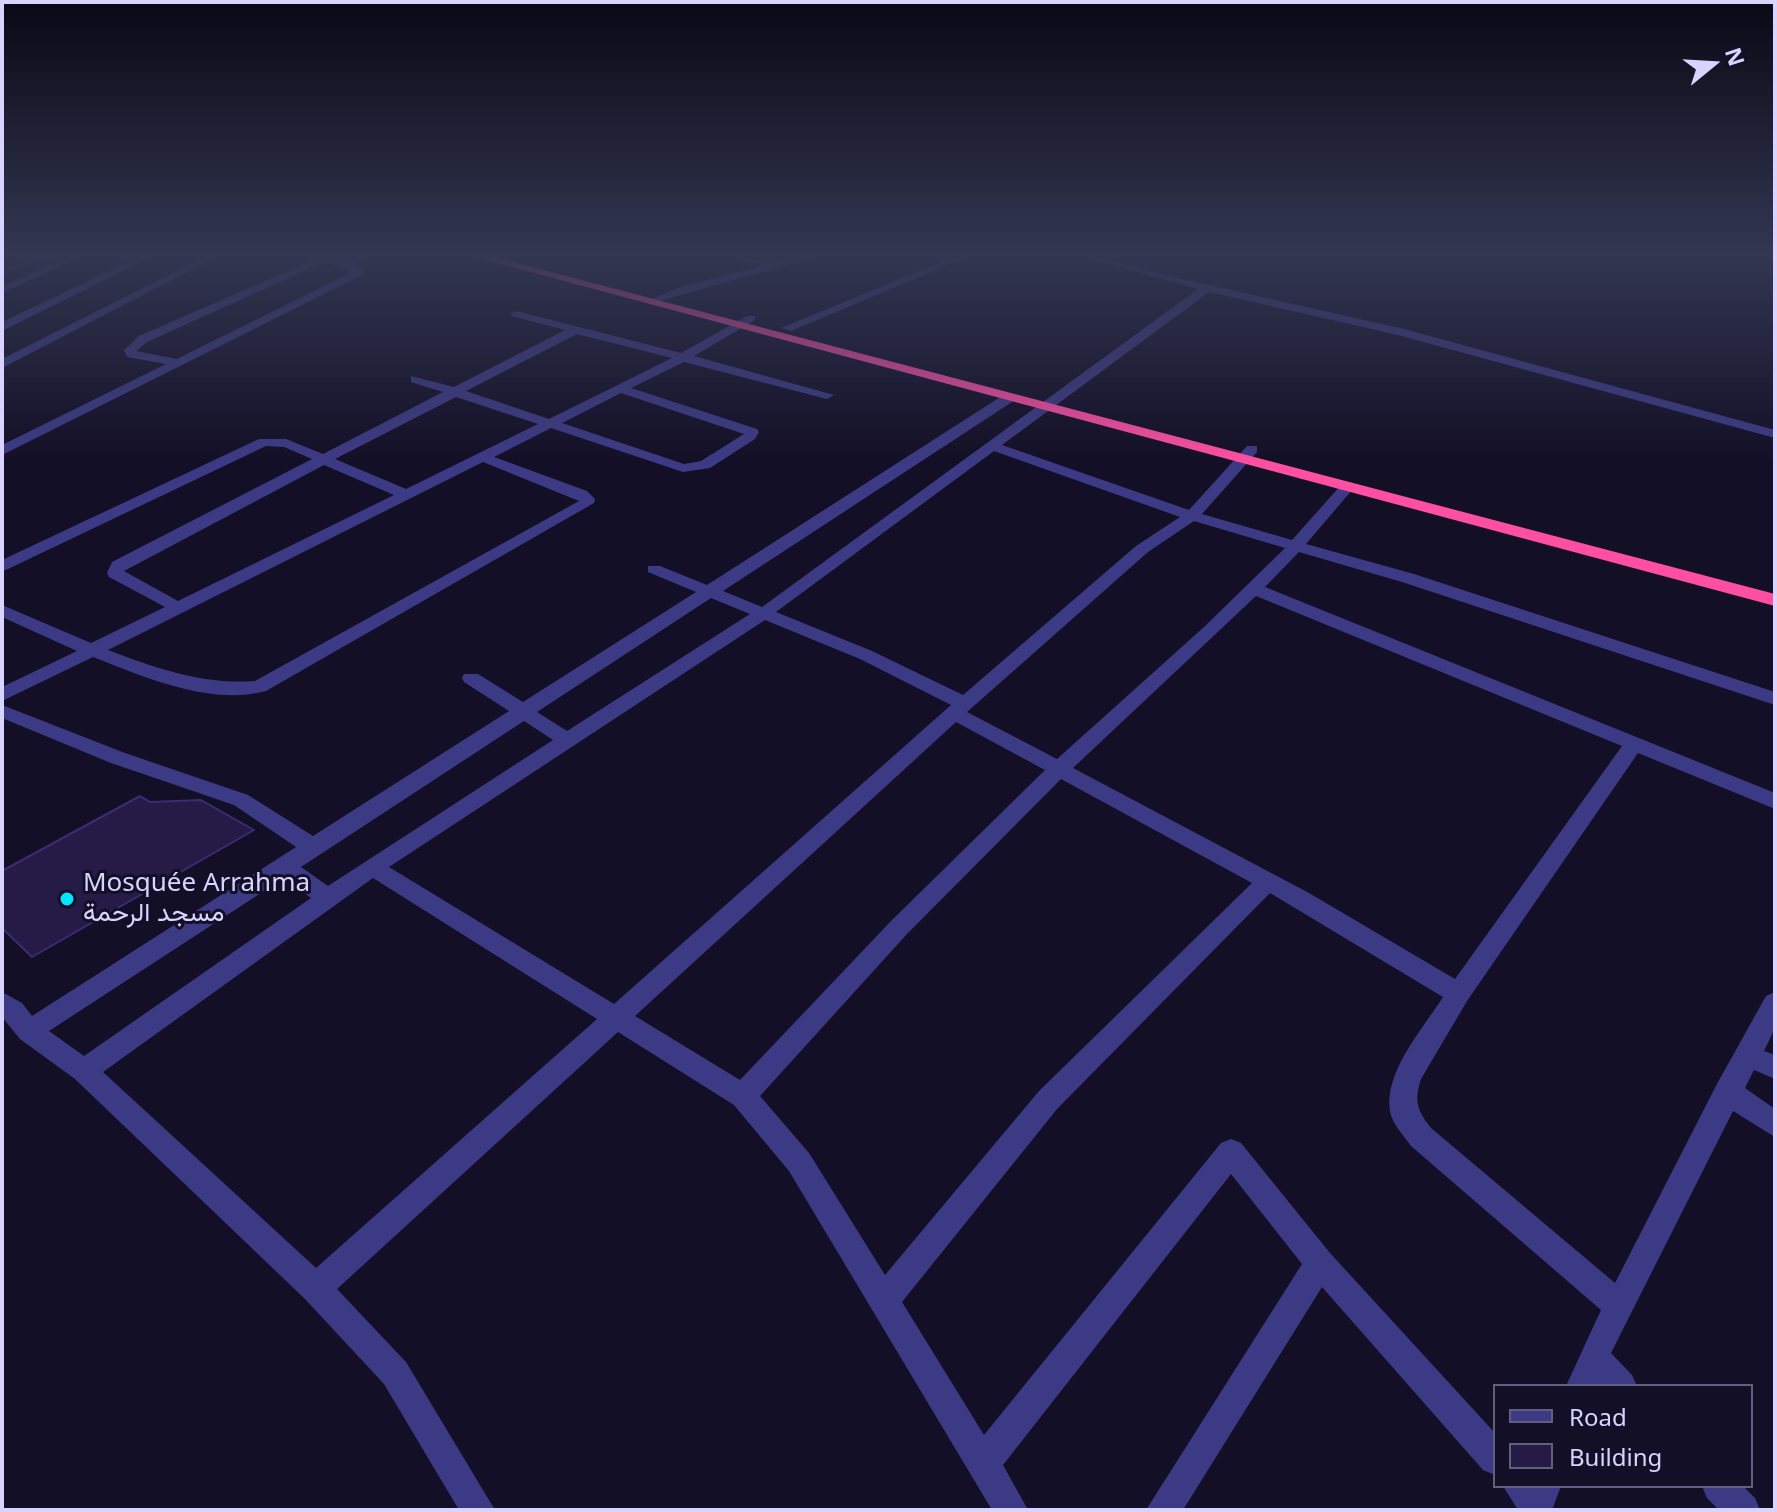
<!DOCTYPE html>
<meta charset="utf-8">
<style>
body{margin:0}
#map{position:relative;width:1777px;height:1512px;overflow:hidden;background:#130f26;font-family:"Noto Sans",sans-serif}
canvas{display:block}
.frame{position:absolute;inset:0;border:4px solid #d9d4ff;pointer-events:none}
.legend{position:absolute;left:1493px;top:1384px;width:260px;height:104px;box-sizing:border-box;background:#130f26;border:2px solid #625e7d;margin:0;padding:10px 14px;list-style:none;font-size:24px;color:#d9d4ff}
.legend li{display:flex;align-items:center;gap:16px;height:40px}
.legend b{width:40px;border:2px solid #625e7d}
.north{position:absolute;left:1673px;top:24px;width:80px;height:80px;-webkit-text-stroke:6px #130f26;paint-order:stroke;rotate:72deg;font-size:22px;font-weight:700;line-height:32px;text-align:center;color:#d9d4ff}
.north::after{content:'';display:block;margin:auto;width:28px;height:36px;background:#d9d4ff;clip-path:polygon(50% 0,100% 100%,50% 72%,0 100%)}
</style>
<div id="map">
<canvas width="1777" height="1512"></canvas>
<div class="frame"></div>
<ul class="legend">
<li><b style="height:10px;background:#3d3a85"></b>Road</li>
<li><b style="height:22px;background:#241b47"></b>Building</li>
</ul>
<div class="north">N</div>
</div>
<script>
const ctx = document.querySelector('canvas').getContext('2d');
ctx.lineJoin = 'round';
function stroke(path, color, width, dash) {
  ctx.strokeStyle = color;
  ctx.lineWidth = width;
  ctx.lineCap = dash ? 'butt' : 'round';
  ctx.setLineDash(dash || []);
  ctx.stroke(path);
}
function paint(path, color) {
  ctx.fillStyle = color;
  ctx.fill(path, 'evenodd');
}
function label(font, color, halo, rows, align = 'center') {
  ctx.font = font + ' "Noto Sans",Vazirmatn,sans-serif';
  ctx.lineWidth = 6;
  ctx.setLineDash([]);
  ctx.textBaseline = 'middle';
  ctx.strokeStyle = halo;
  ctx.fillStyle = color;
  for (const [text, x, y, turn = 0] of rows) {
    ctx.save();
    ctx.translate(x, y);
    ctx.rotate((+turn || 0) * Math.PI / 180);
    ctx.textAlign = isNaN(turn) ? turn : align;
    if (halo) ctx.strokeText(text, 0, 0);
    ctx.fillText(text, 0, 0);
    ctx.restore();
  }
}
const stream = new Path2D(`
 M2,274L49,253`);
const building = new Path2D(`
 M140,796L150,802L201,800L254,830L32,957L2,928V871Z`);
const minor = new Path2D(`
 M77,253H90L2,293V286Z
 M147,253H159L2,331V322Z
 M212,253H224L2,368V359Z
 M294,253H310L346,261L364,253H376L355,265L364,270V274L2,455V445L166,364L127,357L124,350L139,336L313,260ZM324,262L352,272L177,359L136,351L147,342Z
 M718,253C738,251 761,264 780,261C798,259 813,252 830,253L649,304V300L684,286L764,265Z
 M963,253H976L791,331L781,328Z
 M1070,253H1085L1156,273L1404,329L1775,430V438L1398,335L1209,292L1002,445L1189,510L1247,446H1257V452L1202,514L1292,540L1342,484H1352V490L1306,544L1414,574L1775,692V705L1402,582L1299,552L1265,587L1775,793V809L1638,753L1467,1001L1421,1079C1414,1101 1417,1110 1431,1128L1615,1283L1718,1082L1766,996L1775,992V1028L1764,1051L1775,1055V1079L1754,1070L1745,1088L1775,1109V1137L1733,1111L1611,1353L1632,1375L1637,1386H1566L1601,1310L1411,1146C1405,1137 1394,1126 1391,1115C1381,1075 1423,1029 1443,997L1270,893L1057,1109L902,1302L984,1435L1221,1143L1231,1139L1241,1143L1330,1253L1495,1433V1475L1483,1470L1322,1287L1183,1510H1146L1302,1264L1231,1174L1003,1465L1028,1510H992L789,1171L734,1105L618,1032L337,1289L406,1362L495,1510H459L384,1384L305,1299L75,1079L20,1039L2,1017V992L22,1003L32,1016L296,847L234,805L111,763L2,718V705L125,753L248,795L313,836L509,711L464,682L462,678L464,674H478L523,702L696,592L648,572V566H660L707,585L1005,394H1015V400L723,591L762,607L1198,289ZM994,451L1180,517L1136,546L963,695L872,651L776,612ZM1194,521L1285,548L1204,627L1057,759L967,712L1148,552ZM1256,596L1622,746L1455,979L1309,893L1073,768ZM711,598L750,614L567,731L537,712ZM765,620L860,659L951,705L614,1004L389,867ZM524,721L553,740L328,886L301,867ZM956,722L1045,770L891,921L740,1080L635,1016ZM1061,779L1252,883L1039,1091L885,1275L809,1153L760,1096L907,934ZM284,878L311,898L84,1056L49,1031ZM373,878L597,1019L316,1268L103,1072Z
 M516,311L681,353L747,316H755V320L694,356L834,395L827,399L684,362L631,388L757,429L759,432L755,439L710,468L683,472L551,428L494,457L587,491L595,499L594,503L266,691C210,706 144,677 93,657L2,701V687L77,651L2,617V605L91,643L165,607L109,577L107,573L112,562L312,459L284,447L266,446L8,569L2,571V560L259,439H286L323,454L443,392L411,382V376L454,387L565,330L512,316L510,314ZM577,334L672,358L549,419L466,391ZM621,393L744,434L701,461L684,464L562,423ZM456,397L538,424L406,489L335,459ZM483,462L579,501L255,681C203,685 155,668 108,650ZM324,465L394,495L178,601L124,571Z
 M1503,1486H1561L1552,1510H1518Z
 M1702,1486H1743L1755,1498L1760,1510H1719L1707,1498Z`);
const highway = new Path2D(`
 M460,253H479L1775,594V606Z`);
const markers = [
 [67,899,8,"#00e5ff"]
];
const poiNames = [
 ["Mosquée Arrahma",83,884],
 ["مسجد الرحمة",83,914]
];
stroke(stream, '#0c2248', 5);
paint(building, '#241b47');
stroke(building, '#3b2d73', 2);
paint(minor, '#3d3a85');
paint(highway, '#ff4fa3');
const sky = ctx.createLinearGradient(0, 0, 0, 464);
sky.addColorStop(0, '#0a0815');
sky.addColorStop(0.55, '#333752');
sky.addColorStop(1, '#33375200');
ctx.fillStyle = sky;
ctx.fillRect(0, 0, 1777, 464);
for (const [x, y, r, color] of markers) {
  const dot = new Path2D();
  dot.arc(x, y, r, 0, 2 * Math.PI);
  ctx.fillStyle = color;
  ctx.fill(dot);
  stroke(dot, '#130f26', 3);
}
label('26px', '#d9d4ff', '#130f26', poiNames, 'left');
</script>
